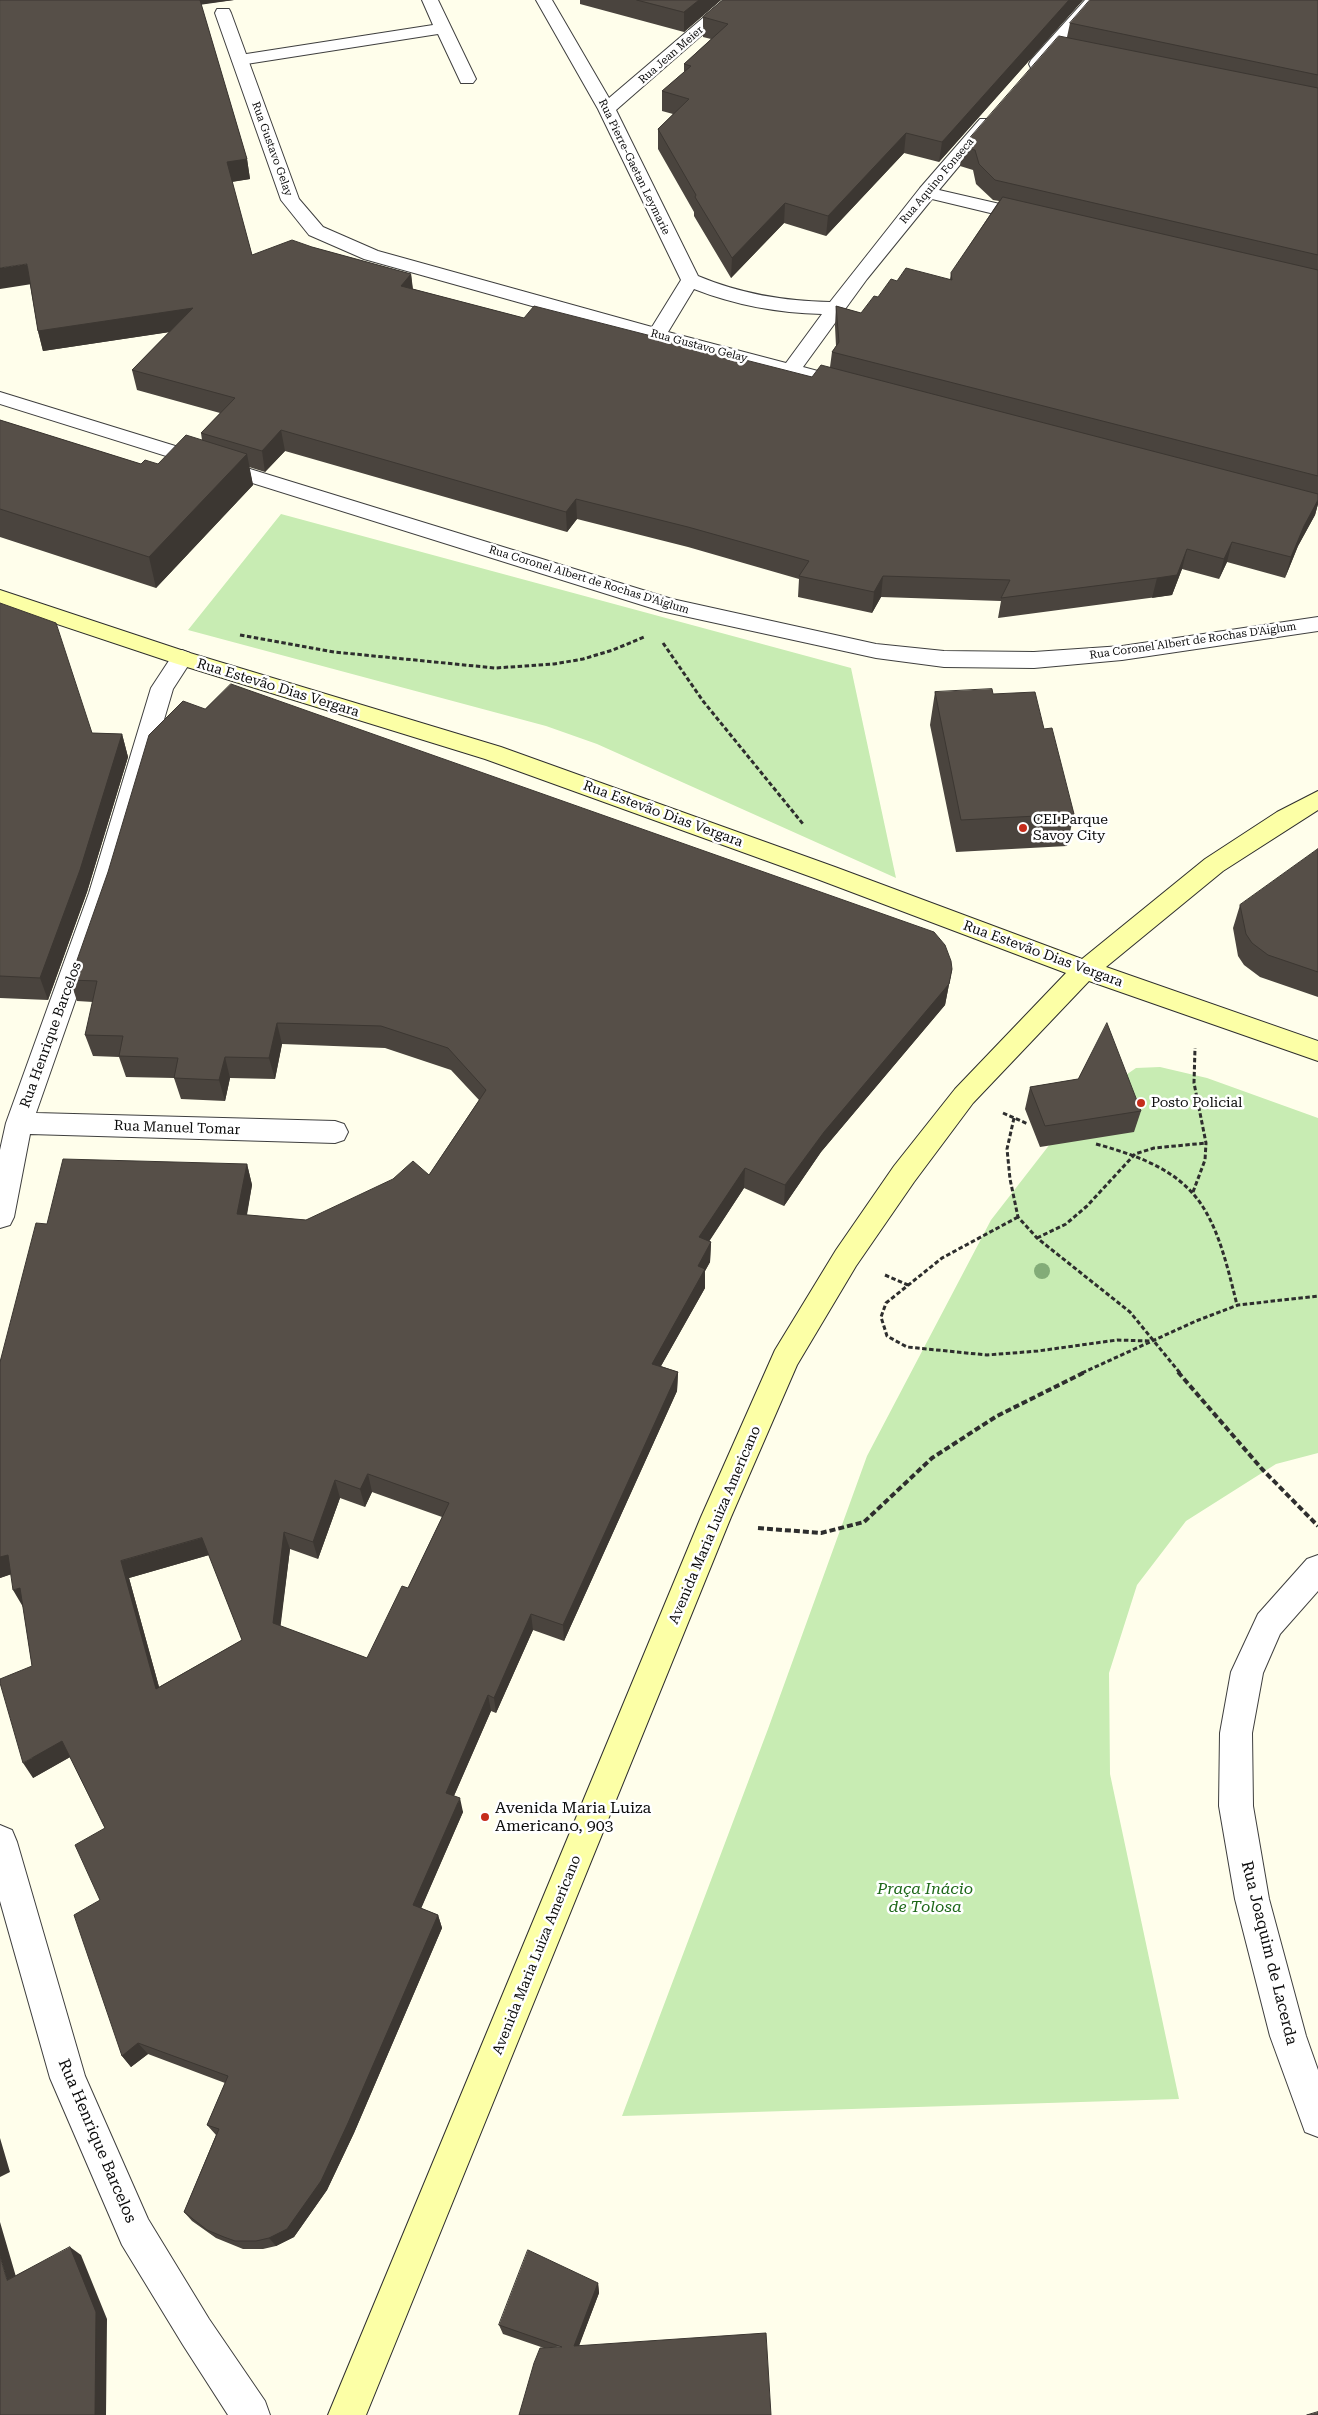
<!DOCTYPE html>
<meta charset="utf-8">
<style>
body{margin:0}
canvas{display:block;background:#fffeeb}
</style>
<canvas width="1318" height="2415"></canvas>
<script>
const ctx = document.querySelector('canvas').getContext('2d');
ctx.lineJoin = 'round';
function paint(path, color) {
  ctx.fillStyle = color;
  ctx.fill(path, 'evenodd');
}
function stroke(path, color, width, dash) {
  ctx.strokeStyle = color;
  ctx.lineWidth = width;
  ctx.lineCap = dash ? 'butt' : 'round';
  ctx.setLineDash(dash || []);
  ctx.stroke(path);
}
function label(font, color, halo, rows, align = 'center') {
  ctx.font = font + ' "Roboto Serif",serif';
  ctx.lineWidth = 5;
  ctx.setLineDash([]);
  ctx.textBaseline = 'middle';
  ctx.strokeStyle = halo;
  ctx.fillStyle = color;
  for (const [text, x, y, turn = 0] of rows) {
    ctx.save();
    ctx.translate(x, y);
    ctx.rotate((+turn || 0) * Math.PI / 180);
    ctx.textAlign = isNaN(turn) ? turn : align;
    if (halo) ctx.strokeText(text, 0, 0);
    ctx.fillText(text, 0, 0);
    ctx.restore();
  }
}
const green = new Path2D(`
 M281,514L851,668L896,878L597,744L546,726L188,630Z
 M1160,1067L1207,1078L1318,1118V1453L1276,1464L1186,1521L1137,1585L1109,1673L1110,1774L1179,2099L622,2116L768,1729L867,1456L991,1220L1078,1108L1136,1068Z`);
const pathFar1 = new Path2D(`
 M240,635L334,652L495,668L554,664L583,659L613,650L644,637
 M663,643L703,701L803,824
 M1003,1113L1028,1124
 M1014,1118L1007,1149L1010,1179L1018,1217L1037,1238L1130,1312L1180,1373
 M1096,1144C1200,1172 1213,1206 1237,1305
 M1193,1192L1205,1160L1206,1143L1194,1083L1195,1048
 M1018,1217L942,1258L886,1303L881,1317L887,1336L907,1347L987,1355L1038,1351L1117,1340L1150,1341
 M1037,1238L1066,1224L1087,1206L1135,1154L1154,1148L1206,1143
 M885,1275L908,1285
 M1082,1373L1196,1321L1238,1305L1318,1296`);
const path = new Path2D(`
 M1178,1372L1262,1469L1318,1526
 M758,1528L821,1533L864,1522L932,1458L997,1416L1085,1372`);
const lane = new Path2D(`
 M422,0H438L476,79L473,83H461L438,34L240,65L234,64L232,60L234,56L240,55L433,25Z`);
const street = new Path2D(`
 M536,0H552L609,98L724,0H742L616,110L698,276C741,294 783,301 830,302L920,188L980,119H992L995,123L939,190L1039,213L1041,217L1039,221L1032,223L932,199L867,279L803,367L855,381L858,385L855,389L848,391L650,339L364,259L309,235L281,200L215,13L217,9H229L231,13L299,199L323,227L378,251L652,327L681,280L598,109ZM694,289C735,305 778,313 822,314L786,363L668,332Z
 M1085,0H1102L1043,68H1031L1029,64L1031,60Z
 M0,392L672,599L876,644L944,651L1034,652L1122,646L1318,617V631L1122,660L1034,668L944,667L876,658L661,611L0,404Z
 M182,650L190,653L193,658L173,689L113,893L36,1113L335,1121L344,1124L348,1132L344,1140L335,1143L30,1134L14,1217L10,1225L0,1228V1150L6,1123L89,893L151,688L174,653Z
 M1318,1555V1591L1280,1634L1263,1673L1252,1733L1253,1806L1269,1899L1306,2036L1318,2070V2137L1305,2132L1270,2036L1235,1899L1219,1806L1220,1733L1231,1672L1258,1614L1307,1559Z
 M0,1825L12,1830L17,1842L85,2076L148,2219L209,2319L265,2401L270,2415H228L183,2345L122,2245L50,2078L0,1901Z`);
const secondary = new Path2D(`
 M0,590L190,653L501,747L835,867L1082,959L1205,859L1277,812L1318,791V810L1223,871L1106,967L1318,1041V1061L1089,981L973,1103L914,1182L856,1266L797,1365L731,1517L366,2415H328L701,1517L775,1350L836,1250L894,1166L955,1089L1066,973L817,879L485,759L174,663L0,605Z`);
const trees = [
 [1042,1271]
];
const wall = new Path2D(`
 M0,0H234L201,4L247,159L250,179L232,182L252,255L312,247L411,274L413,289L524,318L812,377L830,367L832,352L836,346L835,326L836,306L861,313L897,281L950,279L951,273L999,201L993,200L976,184L973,170L960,166L962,147L1067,37L1070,23L1318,0V504L1315,515L1298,546L1285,578L1227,562L1219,579L1182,569L1172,595L998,618L1001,601L881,597L872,613L798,597L799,579L688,547L577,519L567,532L285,451L265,472L249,467L253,485L156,588L0,537V420L141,464H158L202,440L201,433L220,413L137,390L132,370L169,332L43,351L38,331L30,284Z
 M580,0H721L684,32L580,4Z
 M1083,0L939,162L904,153L826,236L784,223L731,278L694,216V212L658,149V129L673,114L662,111V91L684,72V64L711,39L703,37V17Z
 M0,603L92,733L122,734L128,757L87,892L48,1000L0,998Z
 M935,692L993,694L1044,729L1074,814L1067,846L956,852L930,725Z
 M205,709L952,969L945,1005L821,1152L784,1206L744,1188L709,1241L711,1242L710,1262L705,1271V1288L661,1366L678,1372L677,1391L564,1641L533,1630L496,1713L491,1711L454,1796L463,1812L421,1908L438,1915L442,1928L354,2133L327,2190L294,2237L276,2246L263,2249H243L216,2238L192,2221L184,2212L216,2135L207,2125L225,2083L148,2054L131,2067L122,2056L100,1900L105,1828L70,1757L33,1778L32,1666L23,1607L11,1574L0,1578V1362L47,1224L247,1164L252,1185L247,1215L306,1220L429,1175L479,1100L451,1070L385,1048L282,1044L275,1079L230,1078L225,1101L181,1099L174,1078L126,1077L119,1057L93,1056L85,1035L93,1002L77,1001L70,980ZM372,1492L442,1517L408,1588L367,1658L280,1626L290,1549L318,1559L340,1498L365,1507ZM209,1555L242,1640L159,1687L129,1578Z
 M1318,849V997L1260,977L1244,965L1238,956L1233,928L1240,905Z
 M1078,1079L1141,1111L1134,1132L1040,1147L1025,1109L1030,1087Z
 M598,2283L599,2293L579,2345L544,2348L503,2334L499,2325Z`);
const shadedWall = new Path2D(`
 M198,0H234L199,5Z
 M699,0H721L684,32V12Z
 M1069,0H1083L939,162L942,142Z
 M906,133L904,153L826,236L828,216Z
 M247,159L250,179L230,182L227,162Z
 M785,203L784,223L731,278L732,258Z
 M27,264L32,284L0,289V268Z
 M411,274L413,294L401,286Z
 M193,308L197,328L43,351L38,331Z
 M281,430L285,451L265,472L262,451Z
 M247,454L253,485L156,588L149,557Z
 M576,499L577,519L567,532L566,512Z
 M1318,500V504L1315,515L1298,546L1285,578L1291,557L1304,526Z
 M1232,542L1227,562L1219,579L1224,559Z
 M1187,549L1182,569L1172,595L1152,598L1157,578Z
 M883,576L881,597L872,613L874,592Z
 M122,734L128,757L87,892L48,1000L40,978Z
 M952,969L945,1005L821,1152L784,1206L785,1185L824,1132Z
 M277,1023L282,1044L275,1079L269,1058Z
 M225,1057L230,1078L225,1101L219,1080Z
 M247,1164L252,1185L243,1234L237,1214Z
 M745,1168L744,1188L699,1257V1237Z
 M711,1242L710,1262L705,1271V1288L652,1382V1364L698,1266Z
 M678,1372L677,1391L564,1641L563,1625Z
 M368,1474L372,1492L365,1507L360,1489Z
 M335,1480L340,1498L318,1559L313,1542Z
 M284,1532L290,1549L279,1639L273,1623Z
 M202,1538L209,1555L129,1578L164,1705L156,1689L121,1561Z
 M8,1555L18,1572L0,1578V1557Z
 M20,1588L23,1607L13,1590Z
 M531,1614L533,1630L496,1713L494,1698Z
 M488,1695L491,1711L449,1807L446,1793Z
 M62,1741L72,1756L33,1778L23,1763Z
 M460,1798L463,1812L417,1918L413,1905Z
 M438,1915L442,1928L354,2133L327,2190L294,2237L276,2246L269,2238Z
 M138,2043L148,2054L131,2067L122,2056Z
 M0,2138L10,2172L0,2177Z
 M0,2222L19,2287L7,2280L0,2256Z
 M70,2247L81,2255L107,2319L106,2415H95Z
 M598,2283L599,2293L576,2354L574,2346Z`);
const building = new Path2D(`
 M0,0H200L247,159L227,162L252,255L292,240L312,247L411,274L401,286L524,318L534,306L812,377L821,365L1318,494V500L1304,526L1291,557L1232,542L1224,559L1187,549L1177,575L1157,578L1001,598L1010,580L883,576L874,592L799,576L809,561L688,527L576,499L566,512L281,430L262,451L201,433L235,398L132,370L193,308L38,331L27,264L0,268Z
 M637,0H699L684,12Z
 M723,0H1069L942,142L906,133L828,216L785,203L732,258L695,197L696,195L658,129L689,99L662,91L691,66L684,64L728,24L703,17Z
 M1090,0H1318V75L1070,23Z
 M1059,36L1318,88V255L995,180L979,164L975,150L962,147Z
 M1003,197L1318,270V476L832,352L839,342L836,306L861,313L874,296L878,297L891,279L897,281L906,268L952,280L951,273Z
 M0,420L141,464L145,460L158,464L186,435L247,454L149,557L0,509Z
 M0,603L56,623L92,733L122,734L80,870L40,978L0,976Z
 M231,684L934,932L945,945L951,961L952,969L949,984L824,1132L785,1185L745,1168L699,1237L711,1242L698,1266L705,1269L652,1364L678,1372L563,1625L531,1614L494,1698L488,1695L446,1793L460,1798L413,1905L438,1915L348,2123L321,2181L287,2229L269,2238L256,2241H235L224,2237L207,2230L184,2212L219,2129L207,2125L228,2076L138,2043L122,2056L74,1915L100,1900L75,1845L105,1828L62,1741L23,1763L0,1683V1679L32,1666L20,1588L13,1590L8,1555L0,1557V1362L36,1223L47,1224L63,1159L247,1164L237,1214L306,1220L393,1179L413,1161L429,1175L486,1090L448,1048L381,1026L277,1023L269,1058L225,1057L219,1080L174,1078L178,1058L119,1056L123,1036L85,1035L97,981L70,980L108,872L149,735L183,701L205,709ZM368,1474L449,1503L408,1588L402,1586L367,1658L273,1623L284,1532L313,1542L335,1480L360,1489ZM202,1538L242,1640L156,1689L121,1561Z
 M992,689L993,694L1035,692L1044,729L1052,728L1074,814L961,820L935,692Z
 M1318,849V972L1268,955L1252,943L1246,934L1240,905Z
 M1107,1023L1141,1111L1045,1126L1030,1087L1078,1079Z
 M70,2247L96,2312L95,2415H0V2256L7,2280Z
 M528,2250L598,2283L574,2346L766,2333L771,2415H519L534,2363L540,2348L562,2347L499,2325Z
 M1318,2412V2415H1307Z`);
const markers = [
 [1023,828,5,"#c52c1b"],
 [1141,1103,5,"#c52c1b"],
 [485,1817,5,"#c52c1b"]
];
const farStreetnames = [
 ["Rua Jean Meier",671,55,-41],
 ["Rua Gustavo Gelay",272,149,70],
 ["Rua Pierre-Gaetan Leymarie",634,167,64],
 ["Rua Aquino Fonseca",937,181,-50],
 ["Rua Gustavo Gelay",699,346,15],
 ["Rua Coronel Albert de Rochas D'Aiglum",589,580,17],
 ["Rua Coronel Albert de Rochas D'Aiglum",1193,641,-8]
];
const streetNames = [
 ["Rua Estevão Dias Vergara",278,688,17],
 ["Rua Estevão Dias Vergara",663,814,20],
 ["Rua Estevão Dias Vergara",1043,954,20],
 ["Rua Henrique Barcelos",51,1035,-70],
 ["Rua Manuel Tomar",177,1128,2],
 ["Avenida Maria Luiza Americano",715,1525,-67],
 ["Avenida Maria Luiza Americano",537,1955,-68]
];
const poiNames = [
 ["CEI Parque",1033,820],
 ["Savoy City",1033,836],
 ["Posto Policial",1151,1103]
];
const nearPoinames = [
 ["Avenida Maria Luiza",495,1808],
 ["Americano, 903",495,1826]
];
const nearParknames = [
 ["Praça Inácio",925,1889],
 ["de Tolosa",925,1907]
];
const nearStreetnames = [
 ["Rua Joaquim de Lacerda",1269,1953,76],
 ["Rua Henrique Barcelos",97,2141,67]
];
paint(green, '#c8ecb3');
stroke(lane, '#3f3f3f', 2);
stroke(street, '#3f3f3f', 2);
stroke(secondary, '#2e2e2e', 2);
stroke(pathFar1, '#2e2e2e', 3, [4.5, 2.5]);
stroke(path, '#2e2e2e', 4, [6, 3]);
paint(lane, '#fff');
paint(street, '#fff');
paint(secondary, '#fcffa6');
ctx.fillStyle = '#83ac78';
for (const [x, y] of trees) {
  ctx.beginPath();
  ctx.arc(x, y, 8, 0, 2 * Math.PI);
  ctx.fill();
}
paint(wall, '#4a443e');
paint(shadedWall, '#3c3732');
paint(building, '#564f48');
stroke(building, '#3c3732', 1);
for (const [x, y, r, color] of markers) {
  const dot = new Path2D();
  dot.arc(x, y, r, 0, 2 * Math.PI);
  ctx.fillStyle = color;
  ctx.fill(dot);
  stroke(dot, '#fff', 2);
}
label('11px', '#0c0c0c', '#fff', farStreetnames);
label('14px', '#0c0c0c', '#fff', streetNames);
label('14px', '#0c0c0c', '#fff', poiNames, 'left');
label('16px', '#0c0c0c', '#fff', nearPoinames, 'left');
label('italic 16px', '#1e6819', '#fff', nearParknames);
label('16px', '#0c0c0c', '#fff', nearStreetnames);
</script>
